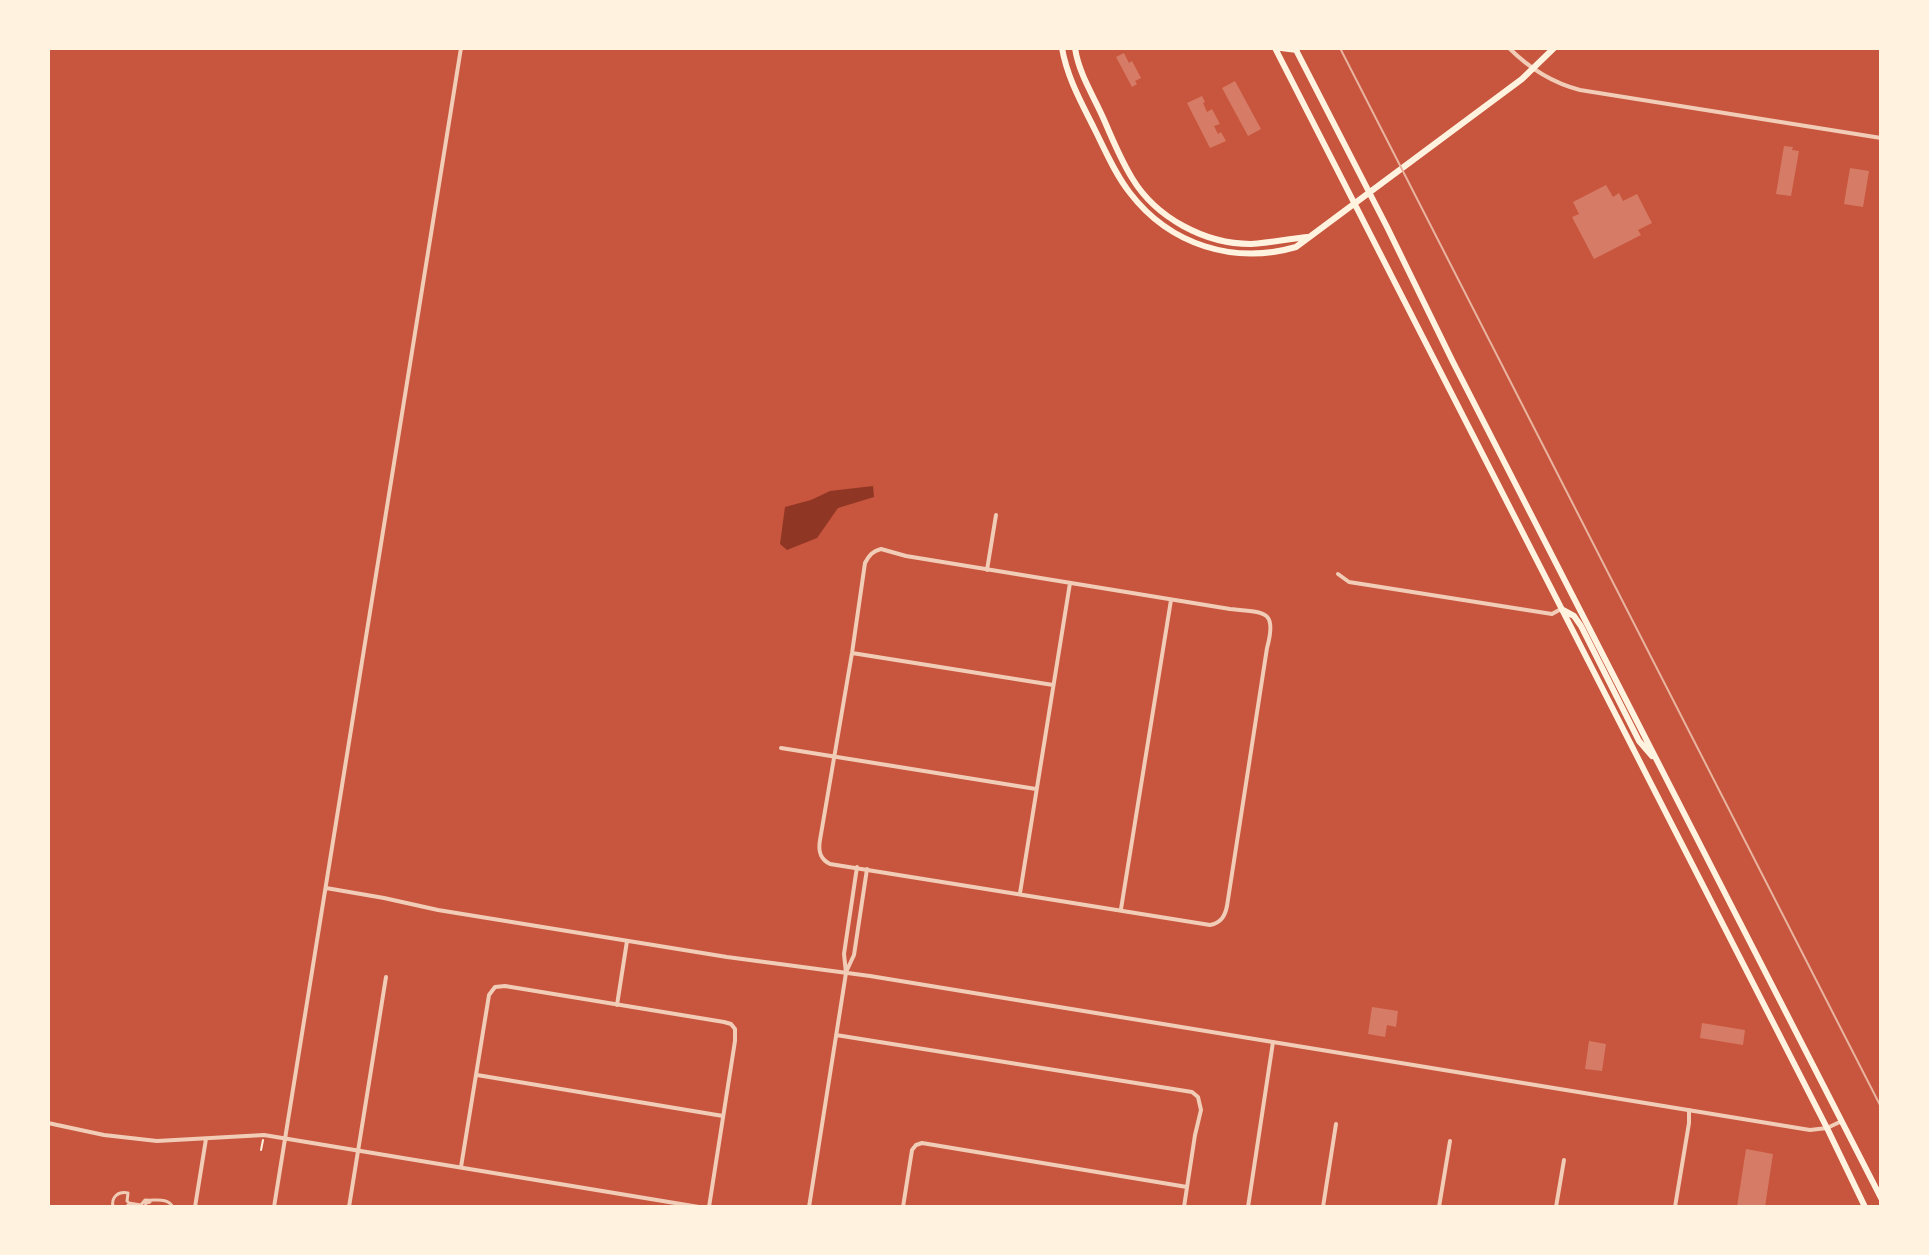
<!DOCTYPE html>
<style>
body{margin:0}
#map{position:relative;width:1929px;height:1255px;overflow:hidden;background:#c8553d;font-family:"Public Sans",sans-serif}
canvas{display:block}
.frame{position:absolute;inset:0;border:50px solid #fff3e0;pointer-events:none}
</style>
<div id="map">
<canvas width="1929" height="1255"></canvas>
<div class="frame"></div>
</div>
<script>
const ctx = document.querySelector('canvas').getContext('2d');
ctx.lineJoin = 'round';
function paint(path, color) {
  ctx.fillStyle = color;
  ctx.fill(path, 'evenodd');
}
function stroke(path, color, width, dash) {
  ctx.strokeStyle = color;
  ctx.lineWidth = width;
  ctx.lineCap = dash ? 'butt' : 'round';
  ctx.setLineDash(dash || []);
  ctx.stroke(path);
}
const water = new Path2D(`
 M873,486L874,497L838,508L817,538L787,550L780,544L785,507L811,500L830,491Z`);
const building = new Path2D(`
 M1124,53L1129,63L1132,61L1141,78L1135,81L1137,84L1132,87L1116,57Z
 M1235,81L1261,129L1248,136L1222,88Z
 M1202,96L1205,102L1203,103L1207,112L1212,109L1220,124L1214,126L1218,134L1221,132L1226,141L1210,148L1187,103Z
 M1784,146L1793,147L1792,150L1799,151L1791,196L1776,194Z
 M1850,168L1869,171L1863,207L1844,204Z
 M1606,185L1613,197L1619,193L1623,201L1637,194L1652,223L1638,230L1641,235L1594,259L1572,217L1579,214L1573,202Z
 M1372,1007L1398,1011L1396,1027L1387,1025L1385,1037L1368,1034Z
 M1702,1023L1745,1030L1743,1045L1700,1038Z
 M1589,1041L1606,1044L1602,1071L1585,1069Z
 M1746,1149L1773,1154L1765,1207H1737Z`);
const path = new Path2D(`
 M261,1150L263,1140`);
const pedestrian = new Path2D(`
 M113,1207C111,1197 118,1191 128,1193L127,1201L129,1203L141,1205L145,1200C156,1201 167,1197 173,1207
 M126,1207L128,1205L140,1207
 M145,1207L146,1203L150,1202`);
const minor = new Path2D(`
 M1509,48C1529,68 1553,83 1580,90L1881,138
 M881,549L906,556L1230,609C1263,613 1278,608 1267,648L1227,906C1225,916 1221,923 1210,925L830,864C820,859 818,851 820,840L852,653L865,563C869,555 873,551 881,549Z
 M987,570L996,515
 M1338,574L1349,582L1552,614L1561,609
 M852,653L1053,685
 M781,748L1036,789
 M1020,893L1070,583
 M1121,909L1171,600
 M847,970L854,955L867,869
 M617,1005L627,941
 M836,1035L1192,1092L1198,1097L1201,1110L1195,1135L1184,1207
 M477,1075L723,1116
 M48,1123L104,1135L157,1141L264,1135L699,1207
 M461,1167L489,995L495,987L505,986L724,1022L731,1024L735,1029V1041L709,1207
 M195,1207L206,1139
 M349,1207L386,977
 M809,1207L846,973L844,954L857,867
 M903,1207L912,1150L916,1145L922,1143L1187,1187
 M1248,1207L1273,1042
 M1323,1207L1336,1124
 M1439,1207L1450,1141
 M1556,1207L1564,1160
 M1675,1207L1689,1123V1110`);
const tertiary = new Path2D(`
 M326,888L384,898L438,910L727,957L870,976L1810,1130L1827,1128L1842,1121
 M274,1207L461,48`);
const primary = new Path2D(`
 M1062,48C1067,77 1081,102 1094,128C1105,150 1115,174 1130,193C1170,245 1234,265 1296,247L1522,79L1554,48
 M1075,48C1079,75 1095,98 1105,122C1113,141 1121,160 1132,178C1156,218 1205,244 1251,244C1270,243 1288,239 1307,237
 M1275,48L1827,1128L1865,1207
 M1281,48L1297,50
 M1295,48L1387,227L1453,362L1881,1198
 M1563,610L1574,616L1581,626L1639,741L1652,756`);
const rail = new Path2D(`
 M1340,48L1881,1107`);
paint(water, '#8f3625');
paint(building, '#d67c66');
stroke(path, '#fff3e0', 2);
stroke(pedestrian, '#f1ccb7', 3);
stroke(minor, '#f1ccb7', 4);
stroke(tertiary, '#f1ccb7', 4);
stroke(primary, '#fff3e0', 6);
stroke(rail, '#e9b49f', 2);
</script>
